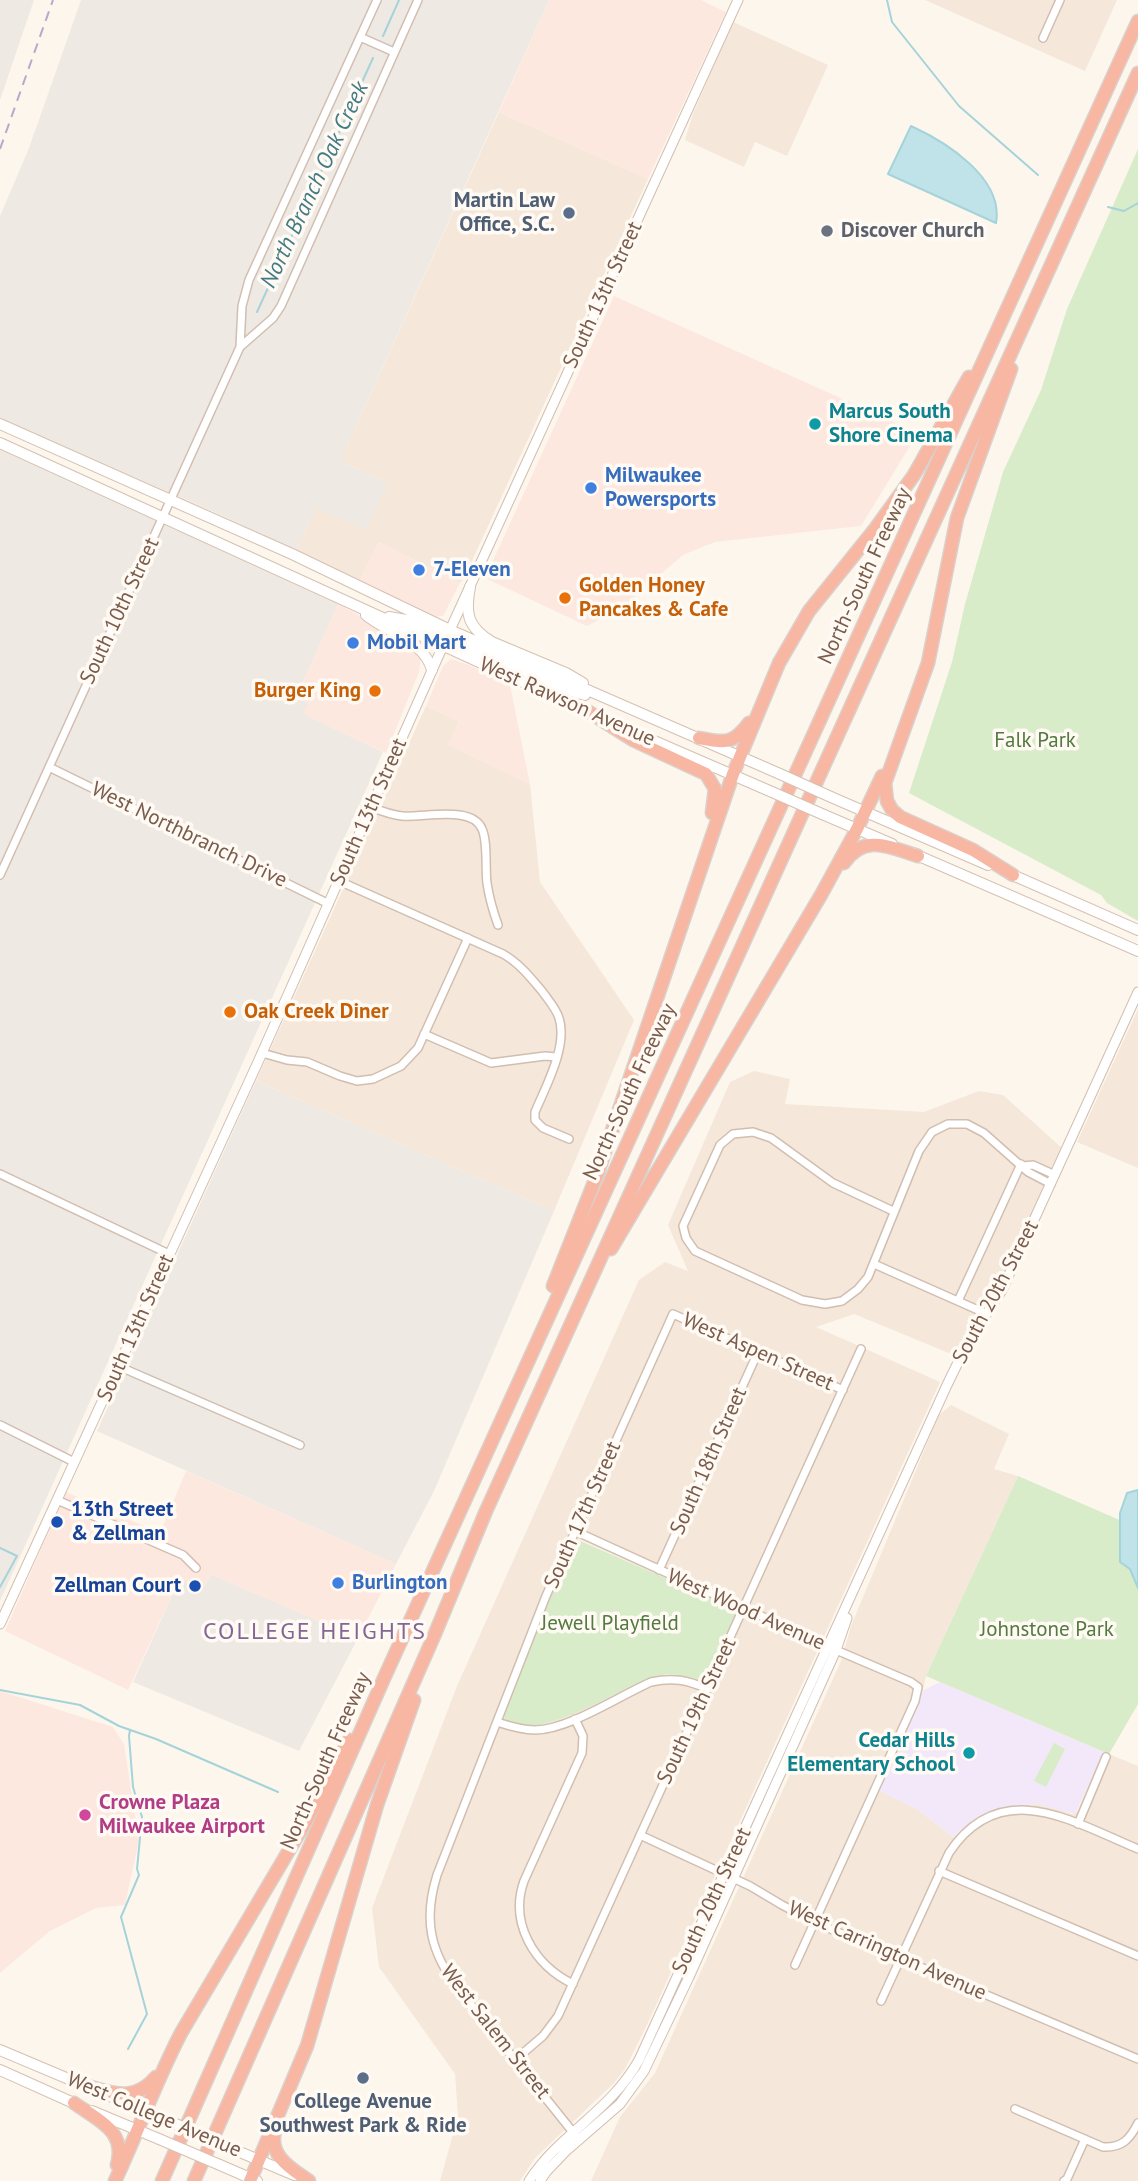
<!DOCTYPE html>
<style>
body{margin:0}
canvas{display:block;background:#fdf6ec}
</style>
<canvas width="1138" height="2181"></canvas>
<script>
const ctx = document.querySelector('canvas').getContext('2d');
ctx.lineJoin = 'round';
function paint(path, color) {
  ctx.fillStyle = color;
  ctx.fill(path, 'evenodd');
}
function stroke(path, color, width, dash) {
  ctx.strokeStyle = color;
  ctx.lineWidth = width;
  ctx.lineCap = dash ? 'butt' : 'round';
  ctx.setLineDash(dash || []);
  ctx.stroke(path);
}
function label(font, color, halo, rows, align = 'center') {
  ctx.font = font + ' "PT Sans",sans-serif';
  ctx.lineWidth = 7;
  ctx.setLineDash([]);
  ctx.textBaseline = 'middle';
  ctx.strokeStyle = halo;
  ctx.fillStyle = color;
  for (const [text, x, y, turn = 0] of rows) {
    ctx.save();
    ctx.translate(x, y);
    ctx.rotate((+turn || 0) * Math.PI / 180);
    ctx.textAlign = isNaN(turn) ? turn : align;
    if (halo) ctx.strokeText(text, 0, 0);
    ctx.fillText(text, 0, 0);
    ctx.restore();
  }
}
const residential = new Path2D(`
 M925,0H1117L1085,71Z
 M733,22L828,65L787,156L755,142L744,167L685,140L693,114Z
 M499,112L648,179L465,576L460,583L379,542L360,580L296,551L316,508L388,483L340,461Z
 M426,706L459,721L449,745L530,784L540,882L634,1020L554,1211L256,1081Z
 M1138,1009V1168L1077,1142Z
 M754,1071L790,1079L785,1104L924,1112L979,1091L1003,1095L1062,1148L997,1290L956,1356L854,1314L816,1327L940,1382L646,2027L625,2069L614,2083L535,2158L520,2181H440L458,2116L455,2074L379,1967L372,1908L457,1686L639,1280L665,1262L688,1271L668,1225L730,1082ZM579,1539L736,1611L702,1680L683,1674L657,1675L534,1725L511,1722L504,1715L550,1597Z
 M951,1405L1009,1434L994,1469L1018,1476L926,1676L921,1699L879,1790L917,1809L953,1837L982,1815L1010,1806L1036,1804L1053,1807L1072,1814L1077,1812L1104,1752L1138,1766V2181H591L620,2117L655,2073L841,1661L851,1626L939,1415Z`);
const commercial = new Path2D(`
 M549,0H701L726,12L648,179L499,112Z
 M614,296L918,433L861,526L715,542L683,555L619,610L587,626L485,578Z
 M379,542L460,583L443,616L435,617L360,580Z
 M338,604L405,640L421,658L419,672L386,753L302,714L296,697Z
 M451,659L469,665L510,685L530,784L448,745L459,721L426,706L443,666Z
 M186,1471L396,1564L358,1638L212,1575L204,1586L198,1587L187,1583L181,1576L128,1690L5,1631L66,1492L160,1533Z
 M0,1691L113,1727L124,1744L139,1840L125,1905L96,1908L50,1931L0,1973Z`);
const industrial = new Path2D(`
 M0,0H34L0,100Z
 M81,0H549L340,461L388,483L366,530L316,508L296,551L223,516L0,418V216L29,148Z
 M0,448L338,604L296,697L308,703L303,714L383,752L0,1601Z
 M256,1081L554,1211L434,1491L396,1564L97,1431Z
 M212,1575L358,1638L299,1751L133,1682L181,1576L187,1583L198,1587L204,1586Z`);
const education = new Path2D(`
 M940,1682L1104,1752L1075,1814L1036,1804L1010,1806L982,1815L966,1826L953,1837L917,1809L879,1791L921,1699L922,1691Z`);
const green = new Path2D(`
 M1138,149V921L1107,903L1101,895L909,793L952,662L965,604L1003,472L1041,390L1067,309Z
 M1018,1476L1138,1528V1704L1109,1754L926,1676Z
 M576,1539L733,1608L737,1613L705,1680C688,1678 674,1671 656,1676C621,1685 536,1748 504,1717L505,1713L550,1597Z
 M1054,1743L1065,1749L1046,1787L1034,1781Z`);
const water = new Path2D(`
 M911,126C946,142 1004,178 996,223L888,174Z
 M1138,1490V1588L1130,1569L1120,1562V1513L1127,1493Z`);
const stream = new Path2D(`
 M887,0L892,22L959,106L1038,175
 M383,36L399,0
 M1108,207L1124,211L1138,203
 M257,312L373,58
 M0,1548L17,1556L0,1587
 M0,1690L80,1705L119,1726L156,1739L278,1792
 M128,2049L147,2014L121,1917L139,1875L137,1869L142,1817L133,1787L129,1736L130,1730`);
const minor = new Path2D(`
 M360,37L394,52
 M1043,38L1060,0
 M240,347L273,318L281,306L418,0
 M49,767L329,904
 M371,807C381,811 391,815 402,816C424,818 472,805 482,829C488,842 485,868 487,883C489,897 493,911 498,925
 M0,875L240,347L242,306L249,280L377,0
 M339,881L503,954C519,963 530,977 542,991C548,1000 556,1008 559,1018C568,1046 546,1086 535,1112V1120L543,1128L569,1139
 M424,1034L491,1063L545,1056L556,1057
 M262,1053L287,1060L307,1062L340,1076L357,1081L373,1079L401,1066L418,1048L468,938
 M1023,1166L1033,1165L1055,1175
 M0,1174L169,1254
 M893,1211L833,1183L771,1138L753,1132L733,1134L720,1145L683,1226L686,1238L695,1251L802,1300L825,1304L842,1301L858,1289L868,1277L919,1151L932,1132L948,1124H967L984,1133L1028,1172L1051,1184
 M874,1264L987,1314
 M958,1301L1021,1164
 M118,1366L300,1445
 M0,1425L74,1462
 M57,1500L183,1555L196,1568
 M575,1531L836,1650L911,1682L918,1687L915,1701L795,1965
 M659,1570L758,1352
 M497,1722C509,1726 522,1730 535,1730C568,1730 619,1696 651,1682C673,1677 687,1680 708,1689
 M1078,1824L1106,1757
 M640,1835L750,1886L782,1905L814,1922L1138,2059
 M939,1871L1138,1956
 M573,1984C534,1965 509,1923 524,1881L582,1753L583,1736L575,1719
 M881,2001L949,1853C1001,1775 1073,1822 1138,1849
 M515,2060L543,2036L558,2016L861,1349
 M1015,2109L1103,2147C1122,2148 1130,2139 1138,2123
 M576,2136L459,1990C430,1952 423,1920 437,1875L546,1596L673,1314L843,1390
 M1064,2181L1067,2179L1085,2139`);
const tertiary = new Path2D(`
 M0,1624L258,1062L450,630L738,0
 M529,2181C560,2133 610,2112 639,2060L947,1385L966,1346L1002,1290L1138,992
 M540,2181L546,2172L567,2150L620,2104L644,2071L689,1977L836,1650L847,1618`);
const secondary = new Path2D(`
 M0,424L292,554L450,630L780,774
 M0,443L595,715
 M470,587C465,613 467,627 492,642L566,673L583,683
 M366,615C387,633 424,640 432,670
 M389,617L406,620L438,635L450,630
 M443,646L448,644L458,643L564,689L585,695
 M615,724L772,792
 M831,797L988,865
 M822,814L892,844
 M912,853L1138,951
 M1008,873L1138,930
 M0,2050L90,2088
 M0,2070L78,2105
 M107,2095L169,2121
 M92,2111L159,2139
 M228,2147L294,2175
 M220,2165L257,2181`);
const motorway = new Path2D(`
 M1011,369L957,518L928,663L885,783L887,801L892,810L900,817L973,850L1013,875
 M589,712L633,740L706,774L715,789L712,813
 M699,738C724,743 733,745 749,723
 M844,863C865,833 889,847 918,856
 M611,1249L821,895L857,829L882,776
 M553,1286L597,1175L733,774L779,663L809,611L875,529L914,475L969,377
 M84,2085C113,2093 134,2103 156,2077
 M74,2103C98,2120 127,2131 117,2165
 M275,2131C268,2156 292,2169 309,2181
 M115,2181C138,2132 156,2081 181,2033L304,1825L349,1740
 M162,2181L385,1676L1138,21
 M194,2181L434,1636L486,1511L1138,73
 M250,2181L307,2046L377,1805L414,1700`);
const rail = new Path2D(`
 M0,149L53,0`);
const secondaryBridge = new Path2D(`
 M780,774L831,797
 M772,792L822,814
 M169,2121L228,2147
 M159,2139L220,2165`);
const markers = [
 [569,213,7,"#5c6f8a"],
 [827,231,7,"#6b7280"],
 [815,424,7,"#0f9aa8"],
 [591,488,7,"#3f7fe0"],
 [419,570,7,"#3f7fe0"],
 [565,598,7,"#e8710a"],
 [353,643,7,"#3f7fe0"],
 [375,691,7,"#e8710a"],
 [230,1012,7,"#e8710a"],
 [57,1522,7,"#1a4fb4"],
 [338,1583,7,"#3f7fe0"],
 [195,1586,7,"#1a4fb4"],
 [969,1753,7,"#0f9aa8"],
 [85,1815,7,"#d1479c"],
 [363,2078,7,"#5c6f8a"]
];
const serviceNames = [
 ["Martin Law",555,201],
 ["Office, S.C.",555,225],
 ["College Avenue",363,2102,"center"],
 ["Southwest Park & Ride",363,2126,"center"]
];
const worshipNames = [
 ["Discover Church",841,231]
];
const streetNames = [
 ["South 13th Street",603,295,-65],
 ["North-South Freeway",865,576,-65],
 ["South 10th Street",120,611,-65],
 ["West Rawson Avenue",567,702,24],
 ["South 13th Street",369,812,-66],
 ["West Northbranch Drive",189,835,26],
 ["North-South Freeway",630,1092,-65],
 ["South 20th Street",996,1292,-62],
 ["South 13th Street",136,1328,-66],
 ["West Aspen Street",758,1352,24],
 ["South 18th Street",709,1461,-66],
 ["South 17th Street",583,1515,-66],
 ["West Wood Avenue",746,1610,24],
 ["South 19th Street",697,1711,-65],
 ["North-South Freeway",326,1761,-66],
 ["South 20th Street",712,1901,-65],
 ["West Carrington Avenue",887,1951,24],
 ["West Salem Street",495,2032,52],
 ["West College Avenue",154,2115,23]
];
const cultureNames = [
 ["Marcus South",829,412],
 ["Shore Cinema",829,436],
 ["Cedar Hills",955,1741,"right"],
 ["Elementary School",955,1765,"right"]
];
const shopNames = [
 ["Milwaukee",605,476],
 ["Powersports",605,500],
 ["7-Eleven",433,570],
 ["Mobil Mart",367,643],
 ["Burlington",352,1583]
];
const foodNames = [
 ["Golden Honey",579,586],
 ["Pancakes & Cafe",579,610],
 ["Burger King",361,691,"right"],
 ["Oak Creek Diner",244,1012]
];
const parkNames = [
 ["Falk Park",1035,741],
 ["Jewell Playfield",610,1624],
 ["Johnstone Park",1047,1630]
];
const transitNames = [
 ["13th Street",71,1510],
 ["& Zellman",71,1534],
 ["Zellman Court",181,1586,"right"]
];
const hotelNames = [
 ["Crowne Plaza",99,1803],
 ["Milwaukee Airport",99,1827]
];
const waterNames = [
 ["North Branch Oak Creek",315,185,-65]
];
const quarterNames = [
 ["COLLEGE HEIGHTS",315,1632]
];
paint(residential, '#f5e8da');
paint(commercial, '#fde8e0');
paint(industrial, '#efe9e4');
paint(education, '#f3e8fa');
paint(green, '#d8ecc9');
paint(water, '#bfe3e8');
stroke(water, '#a5d3da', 2);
stroke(stream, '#a5d3da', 2);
stroke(minor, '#d1beb0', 10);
stroke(tertiary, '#d1beb0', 11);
stroke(secondary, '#d6c0b0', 12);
stroke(motorway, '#dad1cd', 15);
stroke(minor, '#fff', 7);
stroke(tertiary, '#fff', 9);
stroke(secondary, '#fff', 10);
stroke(motorway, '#f7b7a3', 12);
stroke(rail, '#b9a8c9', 2, [10, 7]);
stroke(secondaryBridge, '#d6c0b0', 12, []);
stroke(secondaryBridge, '#fff', 10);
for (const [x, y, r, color] of markers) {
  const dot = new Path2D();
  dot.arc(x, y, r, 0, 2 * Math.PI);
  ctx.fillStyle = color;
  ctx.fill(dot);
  stroke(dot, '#fffaf3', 2.5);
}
label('bold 21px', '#4e5e75', '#fffaf3', serviceNames, 'right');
label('bold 21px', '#5b616d', '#fffaf3', worshipNames, 'left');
label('21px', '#7a5c4d', '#fffaf3', streetNames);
label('bold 21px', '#0d838f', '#fffaf3', cultureNames, 'left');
label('bold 21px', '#366cbe', '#fffaf3', shopNames, 'left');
label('bold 21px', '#c56008', '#fffaf3', foodNames, 'left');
label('21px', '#537a41', '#fffaf3', parkNames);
label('bold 21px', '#164399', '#fffaf3', transitNames, 'left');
label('bold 21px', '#b23c85', '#fffaf3', hotelNames, 'left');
label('italic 23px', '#437c86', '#fffaf3', waterNames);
ctx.letterSpacing = '2px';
label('24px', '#846695', '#fffaf3', quarterNames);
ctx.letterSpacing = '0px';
</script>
